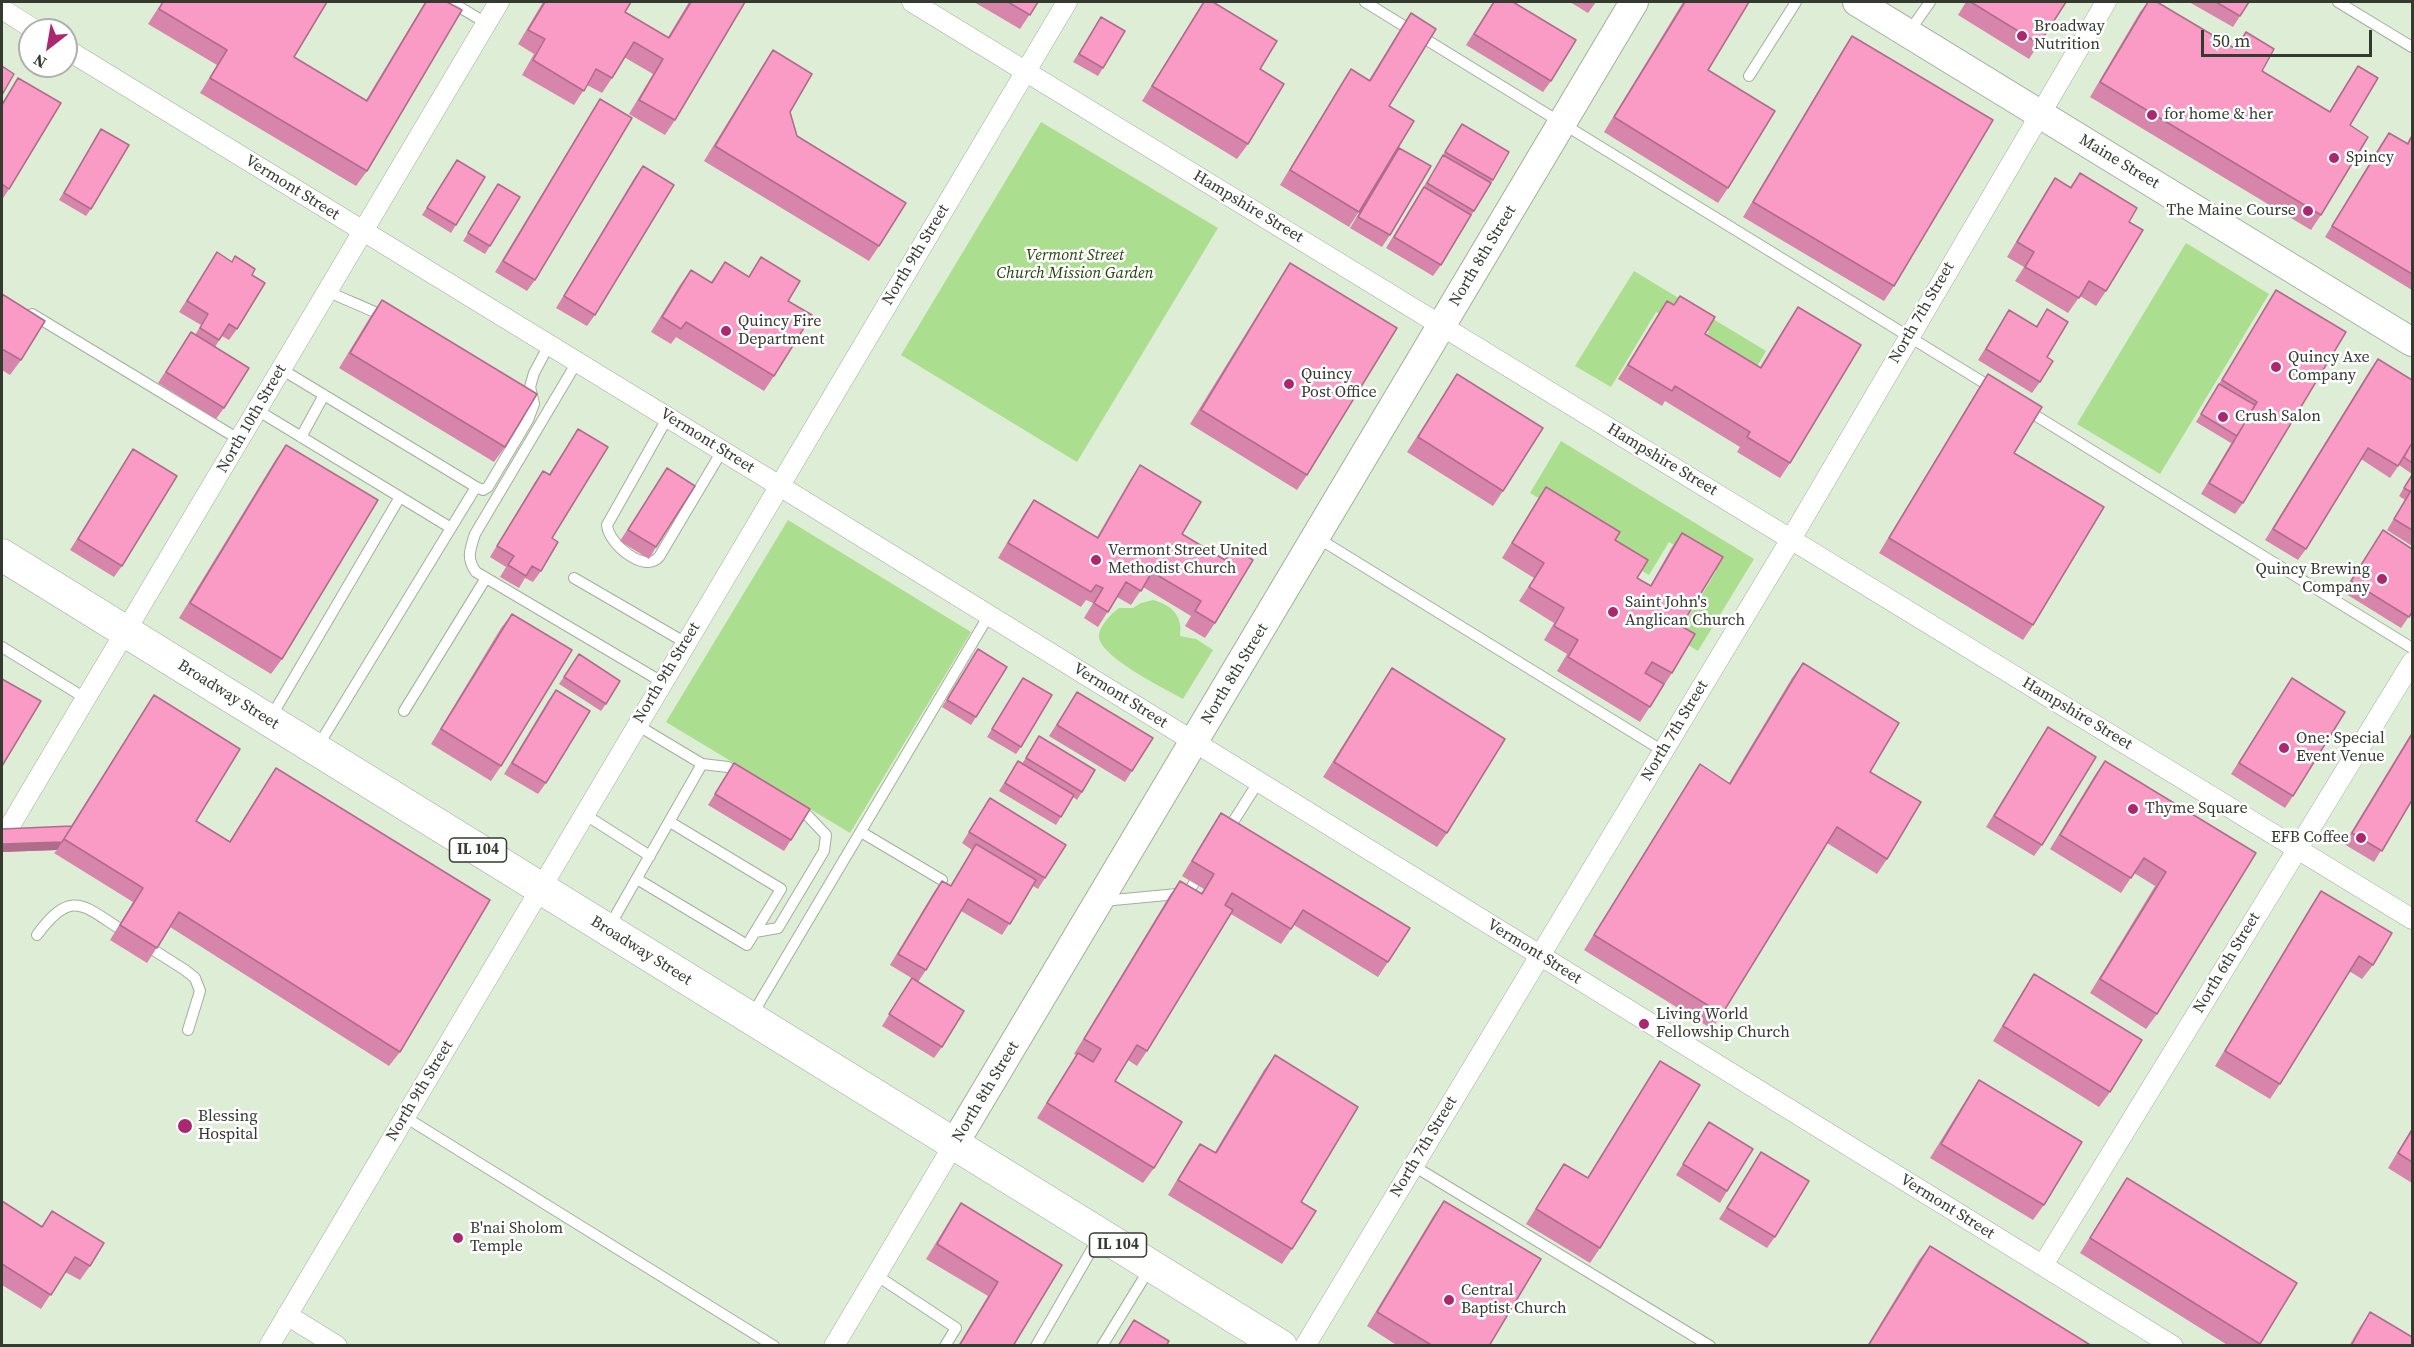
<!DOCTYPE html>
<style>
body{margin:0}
#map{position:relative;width:2414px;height:1347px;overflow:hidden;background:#deeed6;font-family:"Source Serif 4",serif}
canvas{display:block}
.frame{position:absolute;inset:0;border:3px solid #343a30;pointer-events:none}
.north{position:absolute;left:18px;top:18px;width:60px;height:60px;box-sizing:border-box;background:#fff;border:2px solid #aeb0ac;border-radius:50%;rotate:211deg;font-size:16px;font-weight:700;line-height:24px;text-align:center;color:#343a30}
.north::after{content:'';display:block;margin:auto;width:21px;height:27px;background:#ab2770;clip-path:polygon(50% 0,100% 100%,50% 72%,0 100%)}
.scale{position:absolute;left:2201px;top:30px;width:171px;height:27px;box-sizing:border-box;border:3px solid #343a30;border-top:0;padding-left:8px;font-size:18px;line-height:21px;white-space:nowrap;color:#343a30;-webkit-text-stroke:4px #fff;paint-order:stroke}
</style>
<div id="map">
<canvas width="2414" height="1347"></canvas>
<div class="frame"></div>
<div class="north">N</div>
<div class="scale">50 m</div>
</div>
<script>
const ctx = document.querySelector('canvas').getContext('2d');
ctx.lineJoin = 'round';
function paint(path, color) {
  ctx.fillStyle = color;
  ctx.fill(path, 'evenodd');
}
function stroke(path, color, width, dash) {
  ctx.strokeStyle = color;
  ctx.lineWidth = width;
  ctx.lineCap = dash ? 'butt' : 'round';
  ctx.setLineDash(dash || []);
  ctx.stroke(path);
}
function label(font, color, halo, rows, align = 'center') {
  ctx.font = font + ' "Source Serif 4",serif';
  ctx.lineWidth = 5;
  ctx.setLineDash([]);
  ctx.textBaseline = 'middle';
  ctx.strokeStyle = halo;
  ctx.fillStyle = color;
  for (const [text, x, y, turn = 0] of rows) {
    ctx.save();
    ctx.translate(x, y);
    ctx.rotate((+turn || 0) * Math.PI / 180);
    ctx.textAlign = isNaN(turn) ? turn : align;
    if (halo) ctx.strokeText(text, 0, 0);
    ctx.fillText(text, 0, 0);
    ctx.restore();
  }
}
const green = new Path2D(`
 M1041,122L1218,228L1077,462L901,355Z
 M2186,243L2269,294L2160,474L2077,424Z
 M1634,271L1766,351L1750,379L1699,348L1709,331L1669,307L1664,316L1656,312L1611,387L1575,366Z
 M1561,441L1754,559L1698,651L1676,638L1716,571L1669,542L1649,575L1612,553L1616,545L1530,493Z
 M788,520L971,632L850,833L666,722Z
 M1153,600C1172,605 1183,616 1180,636L1196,639L1213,650L1183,699C1166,689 1095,655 1099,634C1101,624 1112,613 1119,608H1133L1141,603Z`);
const lane = new Path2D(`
 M451,2L486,23
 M1365,2L1994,389
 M2338,2L2412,47
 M1908,33L1930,2
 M1749,76L1796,2
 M327,291C347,301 367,307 386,318
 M32,314L240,440
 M577,362L475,534C470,550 466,558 476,572L662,682
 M281,369L476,487L318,746
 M2025,409L2412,648
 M257,410L451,528
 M668,417L607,525C608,543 644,574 659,557L722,451
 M301,437L324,395
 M476,487L483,490L488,487L528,420L534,404L530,387L534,373L549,345
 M1316,537L1663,751
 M574,578L686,643
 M2,647L85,698
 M404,711L486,578
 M271,717L400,497
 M702,764L728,767L741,775
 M584,814L650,856
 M861,832L942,880
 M1226,833L1259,781
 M637,879L747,945L781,889L670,822
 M1103,901L1188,893L1194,883
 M609,927L702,764L637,725
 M755,932L778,928L824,851L826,835L808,816L796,808
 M37,935C73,886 84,907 128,934
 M144,944L185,970L195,978L200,991L188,1030
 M752,1015L989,615
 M405,1117L774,1346
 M1412,1165L1710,1346
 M876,1275L956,1328L945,1346
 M1036,1346L1099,1237
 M1102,1346L1150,1268`);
const street = new Path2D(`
 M912,2L2412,919
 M2,9L35,30
 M66,49L778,485L2173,1346
 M4,836L499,2
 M2043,1265L2412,662
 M287,1315L337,1346
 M269,1346L1067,2
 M834,1346L954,1144
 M1305,1346L1791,539L2106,2`);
const secondary = new Path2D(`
 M1857,2L2412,342
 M954,1144L1634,2`);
const primary = new Path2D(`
 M2,555L1281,1346`);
const wall = new Path2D(`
 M162,2H327L294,57L366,100L425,2H447L367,171L356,186L200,93L217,65L148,24Z
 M543,2H631L625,12L668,37L689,2H745L675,120L665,135L629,114L653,74L624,57L612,78L602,93L587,85L574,105L522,75L534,54L518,44Z
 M974,2H1038L1020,29Z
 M1203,2L1260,69L1248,144L1237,159L1142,101Z
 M1493,2H1513L1551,81L1543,92L1466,45Z
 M1570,2H1596L1588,13Z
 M1683,2H1749L1708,70L1728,188L1718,203L1604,132Z
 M1966,2H2066L2029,59L1958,15Z
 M2148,2L2235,48L2246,32L2262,71L2329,112L2348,81L2358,66L2350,125L2321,215L2311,230L2090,97L2140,12Z
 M2189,2H2249L2233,27Z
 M1411,13L1389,106L1396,152L1390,235L1382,247L1350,228L1371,193L1349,227L1280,185L1341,84L1351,69L1369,80L1401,28Z
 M1101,17L1103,68L1098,76L1073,62Z
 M1852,36L1894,286L1884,301L1743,217L1842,51Z
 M773,50L797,136L879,246L869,261L704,161L763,65Z
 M18,78L9,189L2,200V103Z
 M600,99L535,280L527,291L495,272L592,111Z
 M1462,124L1493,180L1441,265L1433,276L1386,248Z
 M101,129L91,209L86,216L59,200Z
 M2389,133L2407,143L2412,134V290L2325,237L2381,144Z
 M457,160L456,225L451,233L422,215Z
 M643,166L595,315L587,326L556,308L635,177Z
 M2080,173L2129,222L2106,291L2096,306L2080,296L2068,313L2015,281L2024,267L2007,257L2045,193L2055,178L2070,187Z
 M498,184L490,246L485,254L463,241Z
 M217,252L252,275L237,329L229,340L222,336L215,347L224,408L216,419L158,383L191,332L195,335L201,325L179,312Z
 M761,257L788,301L774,376L764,391L676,337L671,344L651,332L680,285L691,270L711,282L725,262L748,277Z
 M1290,263L1307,475L1297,490L1190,424L1280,278Z
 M2276,290L2243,503L2235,514L2201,494L2232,442L2231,443L2196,422L2269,301Z
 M2,294L21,360L10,375L2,370Z
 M1680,296L1705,334L1760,367L1788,322L1798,307L1790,463L1780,478L1737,452L1740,447L1665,401L1662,406L1618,379L1657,316L1667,301L1674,305Z
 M382,300L505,447L494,462L339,368L372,314Z
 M2047,309V357L2040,382L2032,393L1978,360L2009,310L2036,326Z
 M2378,359L2412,380V546L2387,530L2405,500L2399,496L2412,474L2399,465L2390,478L2361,459L2306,549L2298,560L2265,540L2370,370Z
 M1457,374L1503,491L1493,506L1407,452Z
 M1988,374L2014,453L2033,625L2023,640L1879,553L1978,389Z
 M578,429L552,538L541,571L533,582L525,578L519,588L500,577L506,567L490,557L535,482L543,471L549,474Z
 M286,445L282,659L271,674L179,618L276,459Z
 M133,449L122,566L114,577L70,550Z
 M1140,465L1182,534L1225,560L1233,548L1215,623L1205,638L1185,626L1191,616L1143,587L1131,605L1117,597L1098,627L1084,618L1093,603L1086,600L1081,607L998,558L1024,514L1034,500L1097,537L1130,480Z
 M667,468L656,547L649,559L620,541Z
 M1546,487L1615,540L1637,578L1650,586L1672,547L1682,533L1681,626L1672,673L1640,722L1557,671L1567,654L1544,640L1554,623L1519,601L1534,578L1502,558L1536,502Z
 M2383,530L2412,612L2401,628L2343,592Z
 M512,614L501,766L491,781L431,744L501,628Z
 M978,649L976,717L971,725L942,707Z
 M579,654L606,704L601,711L559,684Z
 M1803,663L1870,772L1887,859L1877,874L1827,843L1722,1014L1712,1029L1584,950L1690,779L1700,764L1729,783L1792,678Z
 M1392,668L1447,833L1437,847L1323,777L1382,683Z
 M1023,678L1021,747L1016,754L987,737Z
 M2292,678L2293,796L2285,808L2231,774Z
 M556,690L546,783L538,794L504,774L548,701Z
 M1077,692L1132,771L1125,782L1049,736Z
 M154,695L196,821L229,842L266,783L276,768L400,1052L389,1066L170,927L147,963L110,940L133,902L54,853L57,850L2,852L71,826L144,710Z
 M2048,727L2042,845L2034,856L1986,827L2040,739Z
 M2412,732V800L2374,862L2344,844Z
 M1039,736L1082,792L1077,800L1073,797L1056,825L999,791L1018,761L1022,764Z
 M2105,761L2256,853L2157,1014L2146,1029L2090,993L2155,886L2134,873L2121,893L2050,849L2095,775Z
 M734,763L791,840L784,851L708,805Z
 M990,798L1045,878L1038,889L1033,886L1002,935L961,911L926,970L918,982L890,965L934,892L942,881L950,886L972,850L962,843Z
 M1221,813L1388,962L1378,977L1294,925L1281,944L1231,914L1147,1051L1137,1066L1128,1060L1115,1081L1154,1168L1143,1183L1037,1118L1076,1055L1074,1054L1170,895L1180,881L1201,893L1204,889L1182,876L1211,828Z
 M2321,891L2373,965L2362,979L2349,971L2280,1084L2270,1099L2215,1066L2311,906Z
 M2034,974L2110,1092L2099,1107L1993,1041L2024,989Z
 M912,978L942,1047L934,1058L882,1026Z
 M1275,1055L1301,1202L1292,1249L1282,1264L1168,1195L1190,1158L1200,1144L1215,1152L1264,1070Z
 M1660,1061L1600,1248L1590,1263L1526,1224L1554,1179L1564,1164L1587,1178L1650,1076Z
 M1979,1080L2044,1205L2033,1220L1930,1158L1969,1095Z
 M1709,1122L1727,1191L1720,1203L1676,1175Z
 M2412,1128V1183L2388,1168Z
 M1761,1152L1775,1237L1767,1248L1719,1219Z
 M2127,1178L2297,1283L2259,1346H2229L2080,1253L2117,1193Z
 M2,1201L42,1226L52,1211L90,1266L80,1280L65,1272L41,1309L2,1285Z
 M1444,1201L1489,1346H1398L1367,1326L1434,1215Z
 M961,1203L1062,1265L1013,1346H958L988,1296L926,1259L951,1218Z
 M1930,1246L2092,1346H1867L1919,1260Z
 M2370,1312L2412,1346H2349L2360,1327Z`);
const shadedWall = new Path2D(`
 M62,842L57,850L2,852V844Z`);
const building = new Path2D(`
 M163,2H327L294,57L367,101L426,2H447L462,10L367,171L210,78L227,50L159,9Z
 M545,2H631L625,12L669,38L691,2H745L675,120L639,100L663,59L634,42L612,78L596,69L584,91L533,60L545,39L528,30Z
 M1008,2H1038L1030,15Z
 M1204,2H1213L1277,41L1260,69L1284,84L1248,144L1152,86Z
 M1494,2H1513L1576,40L1551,81L1474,34Z
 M1685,2H1749L1708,70L1775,111L1728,188L1614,117Z
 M1971,2H2066L2039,44Z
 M2148,2H2157L2236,49L2246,32L2274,49L2262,71L2330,112L2358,66L2378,78L2350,125L2368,137L2321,215L2100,82Z
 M2216,2H2249L2240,16Z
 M1411,13L1436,29L1389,106L1414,121L1359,212L1290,170L1351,69L1370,81Z
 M1101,17L1125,31L1103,68L1079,54Z
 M1852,36L1993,120L1894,286L1753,202Z
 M773,50L812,74L790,112L797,136L906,203L879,246L715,146Z
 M2,66L14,74L2,95Z
 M18,78L61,103L9,189L2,184V105Z
 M600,99L632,118L535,280L503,261Z
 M1462,124L1509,152L1493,180L1445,152Z
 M101,129L129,145L91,209L64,193Z
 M2389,133L2408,144L2412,136V274L2332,226Z
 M1399,148L1431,166L1390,235L1358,217Z
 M1443,155L1491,183L1474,211L1427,183Z
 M457,160L485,177L456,225L427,208Z
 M643,166L674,185L595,315L564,296Z
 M2080,173L2137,208L2129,222L2143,230L2106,291L2089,281L2079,298L2025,267L2034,252L2017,242L2055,178L2071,188Z
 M498,184L520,197L490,246L468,233Z
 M1424,187L1471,215L1441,265L1394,237Z
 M217,252L232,262L235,256L255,269L252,275L265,283L237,329L229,324L219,340L200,328L208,314L187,301Z
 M761,257L800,281L788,301L812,315L774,376L686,322L681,329L662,317L691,270L712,283L725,262L749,277Z
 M1290,263L1397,328L1307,475L1201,410Z
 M2276,290L2346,332L2243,503L2209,483L2257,402L2222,380Z
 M2,294L45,321L21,360L2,349Z
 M1680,296L1715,317L1705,334L1761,368L1798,307L1861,345L1790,463L1747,437L1750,432L1675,386L1672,391L1628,365L1667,301L1674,305Z
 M382,300L537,394L505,447L350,353Z
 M2047,309L2068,322L2047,357L2053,361L2040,382L1986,349L2009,310L2037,327Z
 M191,332L249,368L224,408L166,372Z
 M2378,359L2412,380V443L2398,466L2368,448L2306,549L2273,529Z
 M1457,374L1543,428L1503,491L1418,437Z
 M1988,374L2042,407L2014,453L2104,507L2033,625L1889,538Z
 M2219,384L2255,405L2237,436L2201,414Z
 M578,429L608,447L552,538L558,542L541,571L532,566L526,576L508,565L514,556L497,546L543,471L550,475Z
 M2412,443V463L2404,457Z
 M286,445L378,500L282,659L190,603Z
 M133,449L177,476L122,566L78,539Z
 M1140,465L1201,502L1182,534L1225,560L1233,548L1253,560L1215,623L1195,611L1201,601L1152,572L1141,591L1126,582L1108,612L1094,603L1103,588L1096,585L1091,592L1008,543L1034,500L1098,538Z
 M667,468L695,486L656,547L628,530Z
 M2412,475V489L2411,492L2404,488Z
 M1546,487L1620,532L1615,540L1648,560L1637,578L1651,586L1682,533L1723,557L1681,626L1695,634L1672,673L1652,662L1645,673L1664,684L1650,707L1568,657L1578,640L1554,626L1564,608L1529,587L1544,563L1512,543Z
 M2412,489V530L2394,519Z
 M2383,530L2412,549V612L2409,617L2351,581Z
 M512,614L572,650L501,766L441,729Z
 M978,649L1007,667L976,717L947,700Z
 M579,654L620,681L606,704L564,677Z
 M1803,663L1899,723L1870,772L1921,802L1887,859L1837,827L1722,1014L1594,935L1700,764L1730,784Z
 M1392,668L1505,739L1447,833L1334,762Z
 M1023,678L1052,695L1021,747L992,729Z
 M2292,678L2345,712L2293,796L2239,763Z
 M2,679L41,701L2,766Z
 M556,690L590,711L546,783L512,763Z
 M1077,692L1153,738L1132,771L1057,725Z
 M154,695L240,749L196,821L230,842L276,768L490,900L400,1052L179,912L157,948L120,925L143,888L64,839Z
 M2048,727L2096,757L2042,845L1994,816Z
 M2412,734V800L2382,851L2352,833Z
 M1039,736L1095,770L1082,792L1026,758Z
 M1018,761L1074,795L1061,817L1005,783Z
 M2105,761L2256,853L2157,1014L2100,979L2166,872L2144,858L2131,878L2060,835Z
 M734,763L810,809L791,840L715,794Z
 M990,798L1066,845L1045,878L969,832Z
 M1221,813L1410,928L1388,962L1303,910L1291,929L1232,893L1225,905L1233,910L1147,1051L1137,1045L1115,1081L1182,1122L1154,1168L1047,1103L1078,1053L1093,1062L1101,1049L1084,1039L1180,881L1202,894L1214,874L1192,861Z
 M72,826L62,842L2,844V829Z
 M976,844L1036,880L1010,924L968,899L926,970L898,954L942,881L951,886Z
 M2321,891L2392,933L2373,965L2359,956L2280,1084L2225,1051Z
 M2034,974L2142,1040L2110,1092L2003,1026Z
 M912,978L964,1011L942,1047L889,1014Z
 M1275,1055L1358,1107L1301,1202L1316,1211L1292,1249L1178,1180L1200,1144L1216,1153Z
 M1660,1061L1700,1085L1600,1248L1536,1209L1564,1164L1588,1178Z
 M1979,1080L2082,1142L2044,1205L1941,1144Z
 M1709,1122L1753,1149L1727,1191L1683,1164Z
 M2412,1130V1162L2398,1153Z
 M1761,1152L1809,1181L1775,1237L1727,1208Z
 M2127,1178L2297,1283L2260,1344L2090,1238Z
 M2,1201L42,1227L52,1211L104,1243L90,1266L75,1257L51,1295L2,1264Z
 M1444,1201L1541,1259L1489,1346H1433L1377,1312Z
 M961,1203L1062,1265L1013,1346H959L998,1282L937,1244Z
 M1930,1246L2092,1346H1868Z
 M2370,1312L2412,1337V1346H2351Z
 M1134,1320L1169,1341L1166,1346H1118Z`);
const markers = [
 [2022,36,6,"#ab2770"],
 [2152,115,6,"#ab2770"],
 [2334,158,6,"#ab2770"],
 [2308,211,6,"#ab2770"],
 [726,331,6,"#ab2770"],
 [2276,367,6,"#ab2770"],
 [1289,384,6,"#ab2770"],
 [2223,417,6,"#ab2770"],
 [1096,560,6,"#ab2770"],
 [2382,579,6,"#ab2770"],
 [1613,612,6,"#ab2770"],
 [2284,748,6,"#ab2770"],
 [2133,809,6,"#ab2770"],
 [2361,838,6,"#ab2770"],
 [1644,1024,6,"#ab2770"],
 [185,1126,8,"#ab2770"],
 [458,1238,6,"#ab2770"],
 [1449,1300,6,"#ab2770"]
];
const shields = [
 [478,850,57],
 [1118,1245,57]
];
const shieldNames = [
 ["IL 104",478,850],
 ["IL 104",1118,1245]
];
const poiNames = [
 ["Broadway",2034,27],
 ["Nutrition",2034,45],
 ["for home & her",2164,115],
 ["Spincy",2346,158],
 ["The Maine Course",2296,211,"right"],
 ["Quincy Fire",738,322],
 ["Department",738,340],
 ["Quincy Axe",2288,358],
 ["Company",2288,376],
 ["Quincy",1301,375],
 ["Post Office",1301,393],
 ["Crush Salon",2235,417],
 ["Vermont Street United",1108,551],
 ["Methodist Church",1108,569],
 ["Quincy Brewing",2370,570,"right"],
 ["Company",2370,588,"right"],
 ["Saint John's",1625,603],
 ["Anglican Church",1625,621],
 ["One: Special",2296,739],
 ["Event Venue",2296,757],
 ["Thyme Square",2145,809],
 ["EFB Coffee",2349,838,"right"],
 ["Living World",1656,1015],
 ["Fellowship Church",1656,1033],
 ["Blessing",198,1117],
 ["Hospital",198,1135],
 ["B'nai Sholom",470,1229],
 ["Temple",470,1247],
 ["Central",1461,1291],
 ["Baptist Church",1461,1309]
];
const streetNames = [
 ["Maine Street",2119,162,31],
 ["Vermont Street",292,188,32],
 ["Hampshire Street",1248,207,31],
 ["North 9th Street",916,255,-59],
 ["North 8th Street",1483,256,-59],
 ["North 7th Street",1922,313,-60],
 ["North 10th Street",252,419,-60],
 ["Vermont Street",707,441,32],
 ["Hampshire Street",1662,460,31],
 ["North 9th Street",667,673,-59],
 ["North 8th Street",1235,674,-59],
 ["Broadway Street",228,695,32],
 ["Vermont Street",1120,696,32],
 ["Hampshire Street",2077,714,31],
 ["North 7th Street",1675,731,-59],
 ["Broadway Street",641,951,32],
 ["Vermont Street",1534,952,32],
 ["North 6th Street",2227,963,-59],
 ["North 9th Street",420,1091,-59],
 ["North 8th Street",986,1092,-59],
 ["North 7th Street",1424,1147,-59],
 ["Vermont Street",1947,1207,32]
];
const parkNames = [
 ["Vermont Street",1075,256],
 ["Church Mission Garden",1075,274]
];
paint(green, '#abde8e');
stroke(lane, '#a1b099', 12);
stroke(street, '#a1b099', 21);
stroke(secondary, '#a1b099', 30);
stroke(primary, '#a1b099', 33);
stroke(lane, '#fff', 10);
stroke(street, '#fff', 20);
stroke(secondary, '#fff', 28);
stroke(primary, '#fff', 32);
paint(wall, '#d785aa');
paint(shadedWall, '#af6c8b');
paint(building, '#fa9bc6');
stroke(building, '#af6c8b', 1.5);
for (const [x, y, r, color] of markers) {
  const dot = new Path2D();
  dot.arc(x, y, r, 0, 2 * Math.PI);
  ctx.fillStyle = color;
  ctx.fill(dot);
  stroke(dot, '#fff', 2);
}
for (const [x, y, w] of shields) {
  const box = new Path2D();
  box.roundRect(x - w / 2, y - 12, w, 24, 4.5);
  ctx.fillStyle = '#fff';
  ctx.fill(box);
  stroke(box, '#343a30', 1.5);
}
label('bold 15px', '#343a30', null, shieldNames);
label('16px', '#343a30', '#fff', poiNames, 'left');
label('16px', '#343a30', '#fff', streetNames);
label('italic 16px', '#234309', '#fff', parkNames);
</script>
